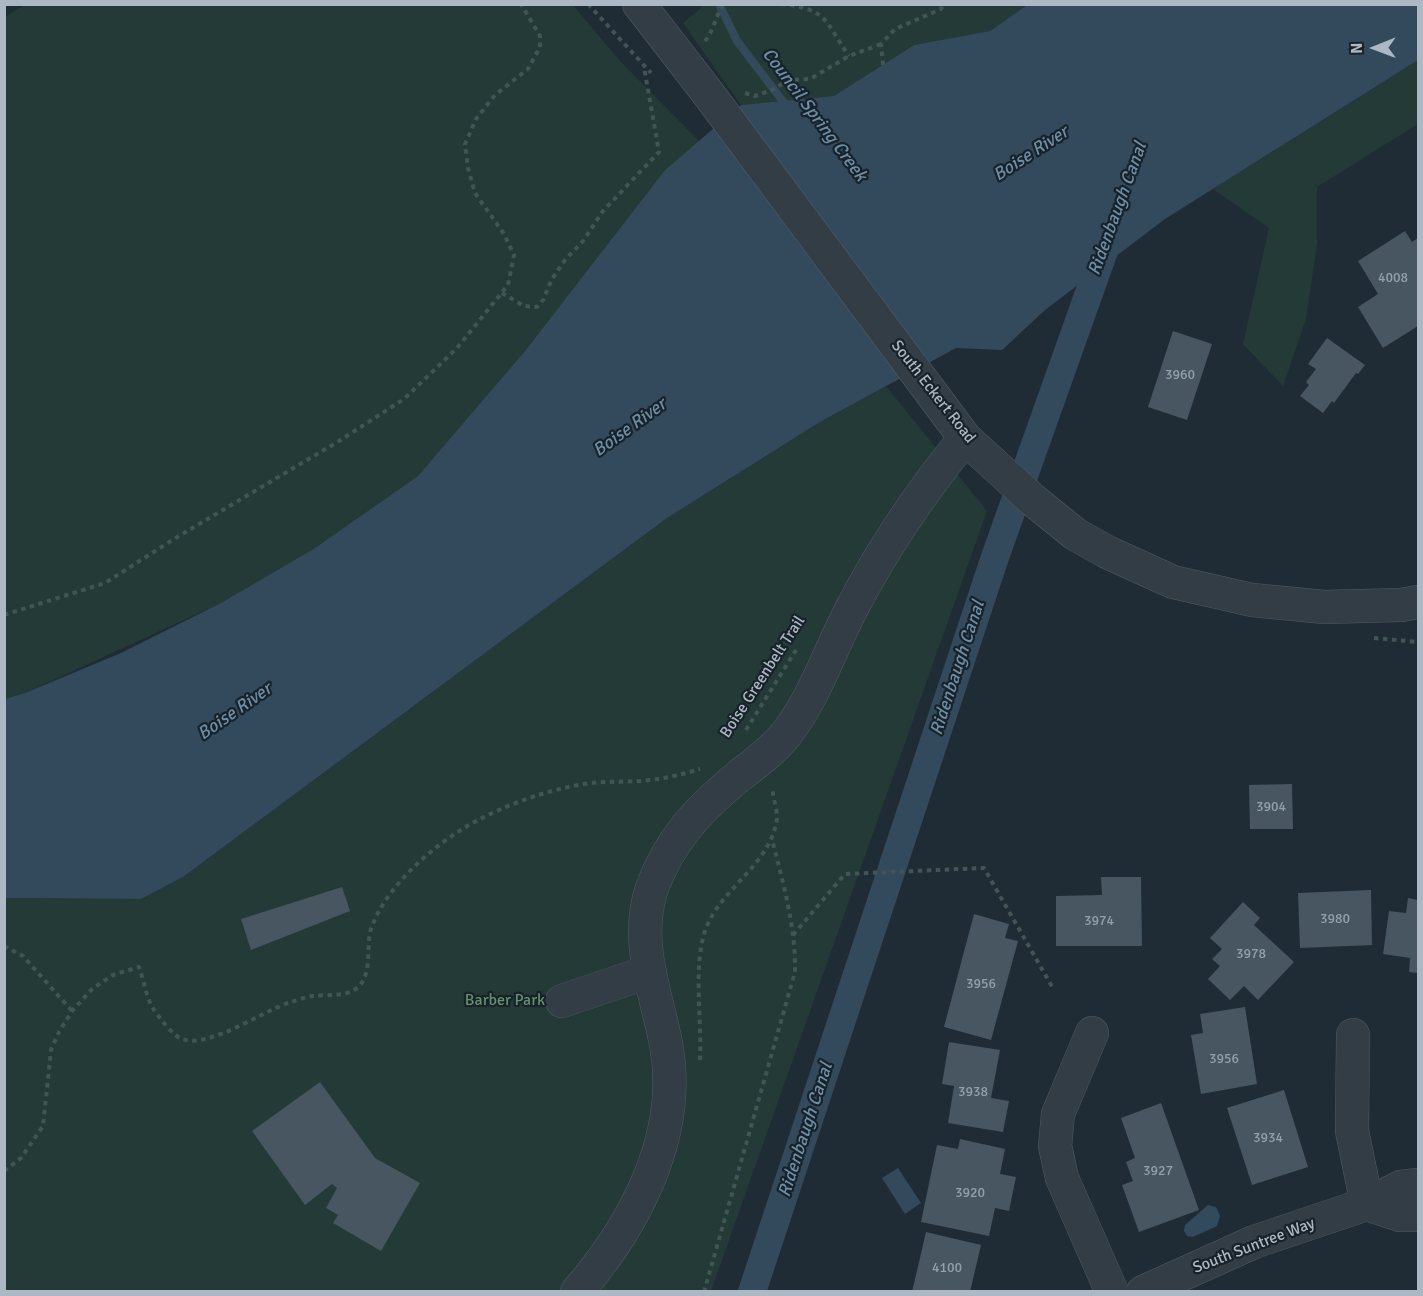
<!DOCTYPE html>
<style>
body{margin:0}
#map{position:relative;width:1423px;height:1296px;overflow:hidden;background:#1f2c35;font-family:Signika,sans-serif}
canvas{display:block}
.frame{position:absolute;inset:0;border:6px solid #acb8c3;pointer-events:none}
.north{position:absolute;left:1345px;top:18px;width:60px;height:60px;-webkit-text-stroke:4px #18222a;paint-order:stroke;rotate:269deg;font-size:16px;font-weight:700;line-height:24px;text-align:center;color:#acb8c3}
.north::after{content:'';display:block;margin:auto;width:21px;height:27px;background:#acb8c3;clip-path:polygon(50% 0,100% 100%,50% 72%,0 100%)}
</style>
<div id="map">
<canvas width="1423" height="1296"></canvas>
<div class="frame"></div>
<div class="north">N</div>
</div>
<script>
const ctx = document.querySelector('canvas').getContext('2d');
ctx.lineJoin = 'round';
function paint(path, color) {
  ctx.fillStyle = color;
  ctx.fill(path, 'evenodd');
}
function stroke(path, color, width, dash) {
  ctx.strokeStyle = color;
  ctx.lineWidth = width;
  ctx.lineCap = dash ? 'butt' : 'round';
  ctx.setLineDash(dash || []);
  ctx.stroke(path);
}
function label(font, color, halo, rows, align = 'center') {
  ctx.font = font + ' Signika,sans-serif';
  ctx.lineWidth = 4.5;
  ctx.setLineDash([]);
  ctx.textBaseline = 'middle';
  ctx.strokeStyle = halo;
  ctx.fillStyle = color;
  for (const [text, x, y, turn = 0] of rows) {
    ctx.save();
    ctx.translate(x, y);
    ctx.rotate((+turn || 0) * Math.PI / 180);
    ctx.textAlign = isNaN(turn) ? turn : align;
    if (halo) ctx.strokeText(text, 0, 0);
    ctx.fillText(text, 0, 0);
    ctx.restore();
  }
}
const green = new Path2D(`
 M26,4L573,5L620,61L699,141L665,170L525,351L418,476L315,548L221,603L25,693L5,699V17Z
 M699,5H1027L990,31L914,45L834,96L741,105L683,23L701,8Z
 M1418,60V124L1317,187V244L1306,319L1283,386L1243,344L1269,228L1213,189Z
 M886,386L987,511L711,1291L5,1292V898L141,899L183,877L667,518L820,422Z`);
const water = new Path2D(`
 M1027,5H1418V60L1165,219L1045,310L1002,350L956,348L820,422L667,518L183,877L141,899L5,898V699L25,693L121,653L221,603L315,548L418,476L525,351L665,170L741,105L834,96L914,45L990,31Z
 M898,1168L921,1203L905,1214L882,1178Z
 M1208,1205L1216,1207L1220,1216L1217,1226L1193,1237L1187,1236L1184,1231L1185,1225Z`);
const stream = new Path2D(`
 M719,4L737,41L788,108`);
const canal = new Path2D(`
 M752,1292L994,560L1110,234`);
const building = new Path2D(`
 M1405,231L1412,242L1418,238V326L1383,348L1358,307L1378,294L1358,261Z
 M1173,331L1212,344L1187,420L1148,407Z
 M1327,338L1365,365L1358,374L1356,373L1334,403L1332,401L1323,413L1300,396L1309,385L1306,382L1316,369L1308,364Z
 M1292,784L1293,829H1250L1249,785Z
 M1101,877H1141L1142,946H1056V896L1102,895Z
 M342,887L350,911L251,950L241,919Z
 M1371,890L1372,945L1300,948L1298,893Z
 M1408,898L1418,900V973L1409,972L1410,958L1383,954L1389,911L1406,913Z
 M1243,902L1260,918L1254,925L1294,962L1258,1000L1244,986L1230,1000L1208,979L1220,966L1212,959L1222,949L1210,938Z
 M974,914L1009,924L1005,938L1018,941L991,1040L944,1027Z
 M1245,1007L1257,1084L1201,1094L1191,1035L1203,1033L1200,1014Z
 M949,1042L1000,1050L991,1098L1009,1101L1003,1132L948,1123L954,1086L942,1084Z
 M320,1082L375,1158L420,1183L381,1251L333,1223L338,1215L326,1208L337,1188L332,1184L305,1205L252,1131Z
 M1284,1090L1308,1167L1252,1185L1227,1108Z
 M1161,1103L1199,1210L1139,1232L1122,1185L1133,1181L1126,1162L1135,1158L1121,1118Z
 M960,1139L1005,1149L1000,1174L1016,1177L1009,1211L995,1208L989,1236L921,1222L937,1145L958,1149Z
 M926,1232L981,1245L970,1292H912Z`);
const path = new Path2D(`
 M588,4L651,73
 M781,4C829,9 824,21 849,56
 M705,41C713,32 716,16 723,4
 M883,65L881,44L895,29L941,9L944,4
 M745,93L755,96L774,89L788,80L810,79L849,56L881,44
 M502,293L524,306L537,307L543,300L552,279L565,260L583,241L603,211L659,152L644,67
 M4,615L105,583L174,539L339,441L404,399L457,348L508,285L514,255L504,234L475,193L468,168L465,144L476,119L495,95L528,69L540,47V36L521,4
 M1374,638L1418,642
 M746,730L796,650
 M793,935L845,874L984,868L1054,990
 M4,946L23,956L72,1011
 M700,1060C702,1020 693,967 705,931C719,890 767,867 776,824C779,815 774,802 773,793L770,789
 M4,1171L21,1158L43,1126L51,1050L59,1032L72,1011L92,989L113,975L139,967C144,980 146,998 154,1010C159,1017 173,1036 182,1039C209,1049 262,1011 291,1002C298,1000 305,997 313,996C328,994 349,998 360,985C372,972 366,945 371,929C385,887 433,846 469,825C505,805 543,791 584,784C603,781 623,782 642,781C662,779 681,775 700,769
 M704,1292L795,972C796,927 783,883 772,839`);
const minor = new Path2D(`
 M639,4L707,92L965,438L1033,500L1075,534L1107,552L1173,582L1252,600L1324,607L1401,605L1418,602
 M562,1001L648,972
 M1092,1033L1058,1114L1055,1146L1062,1178L1112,1292
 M1418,1185L1401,1187L1367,1204L1400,1215H1418
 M577,1292C635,1225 683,1135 666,1044C656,992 634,941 652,888C670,839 699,809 739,776C754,764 774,750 787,733C815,697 831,647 853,606C884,546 922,491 965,438
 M1143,1292L1254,1242L1367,1204L1352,1131L1353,1035`);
const numberNames = [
 ["4008",1393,278],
 ["3960",1180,375],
 ["3904",1271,807],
 ["3980",1335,919],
 ["3974",1099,921],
 ["3978",1251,954],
 ["3956",981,984],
 ["3956",1224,1059],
 ["3938",973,1092],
 ["3934",1268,1138],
 ["3927",1158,1171],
 ["3920",970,1193],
 ["4100",947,1268]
];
const streetNames = [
 ["South Eckert Road",933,392,52],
 ["Boise Greenbelt Trail",763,677,-57],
 ["South Suntree Way",1254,1246,-21]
];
const parkNames = [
 ["Barber Park",505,1001]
];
const waterNames = [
 ["Council Spring Creek",814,115,53],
 ["Boise River",1031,154,-33],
 ["Ridenbaugh Canal",1118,209,-70],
 ["Boise River",630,428,-36],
 ["Ridenbaugh Canal",958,668,-72],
 ["Boise River",235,712,-35],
 ["Ridenbaugh Canal",806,1130,-72]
];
paint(green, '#243a37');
paint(water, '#334a5c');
stroke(stream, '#334a5c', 8);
stroke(canal, '#334a5c', 28);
paint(building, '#475661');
stroke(minor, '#505b64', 34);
stroke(path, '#415554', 4, [4.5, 4.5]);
stroke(minor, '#333d46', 33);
label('14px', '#93a0aa', null, numberNames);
label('16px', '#acb8c3', '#18222a', streetNames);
label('16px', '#659269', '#18222a', parkNames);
label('italic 18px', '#6d8ea7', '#18222a', waterNames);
</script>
